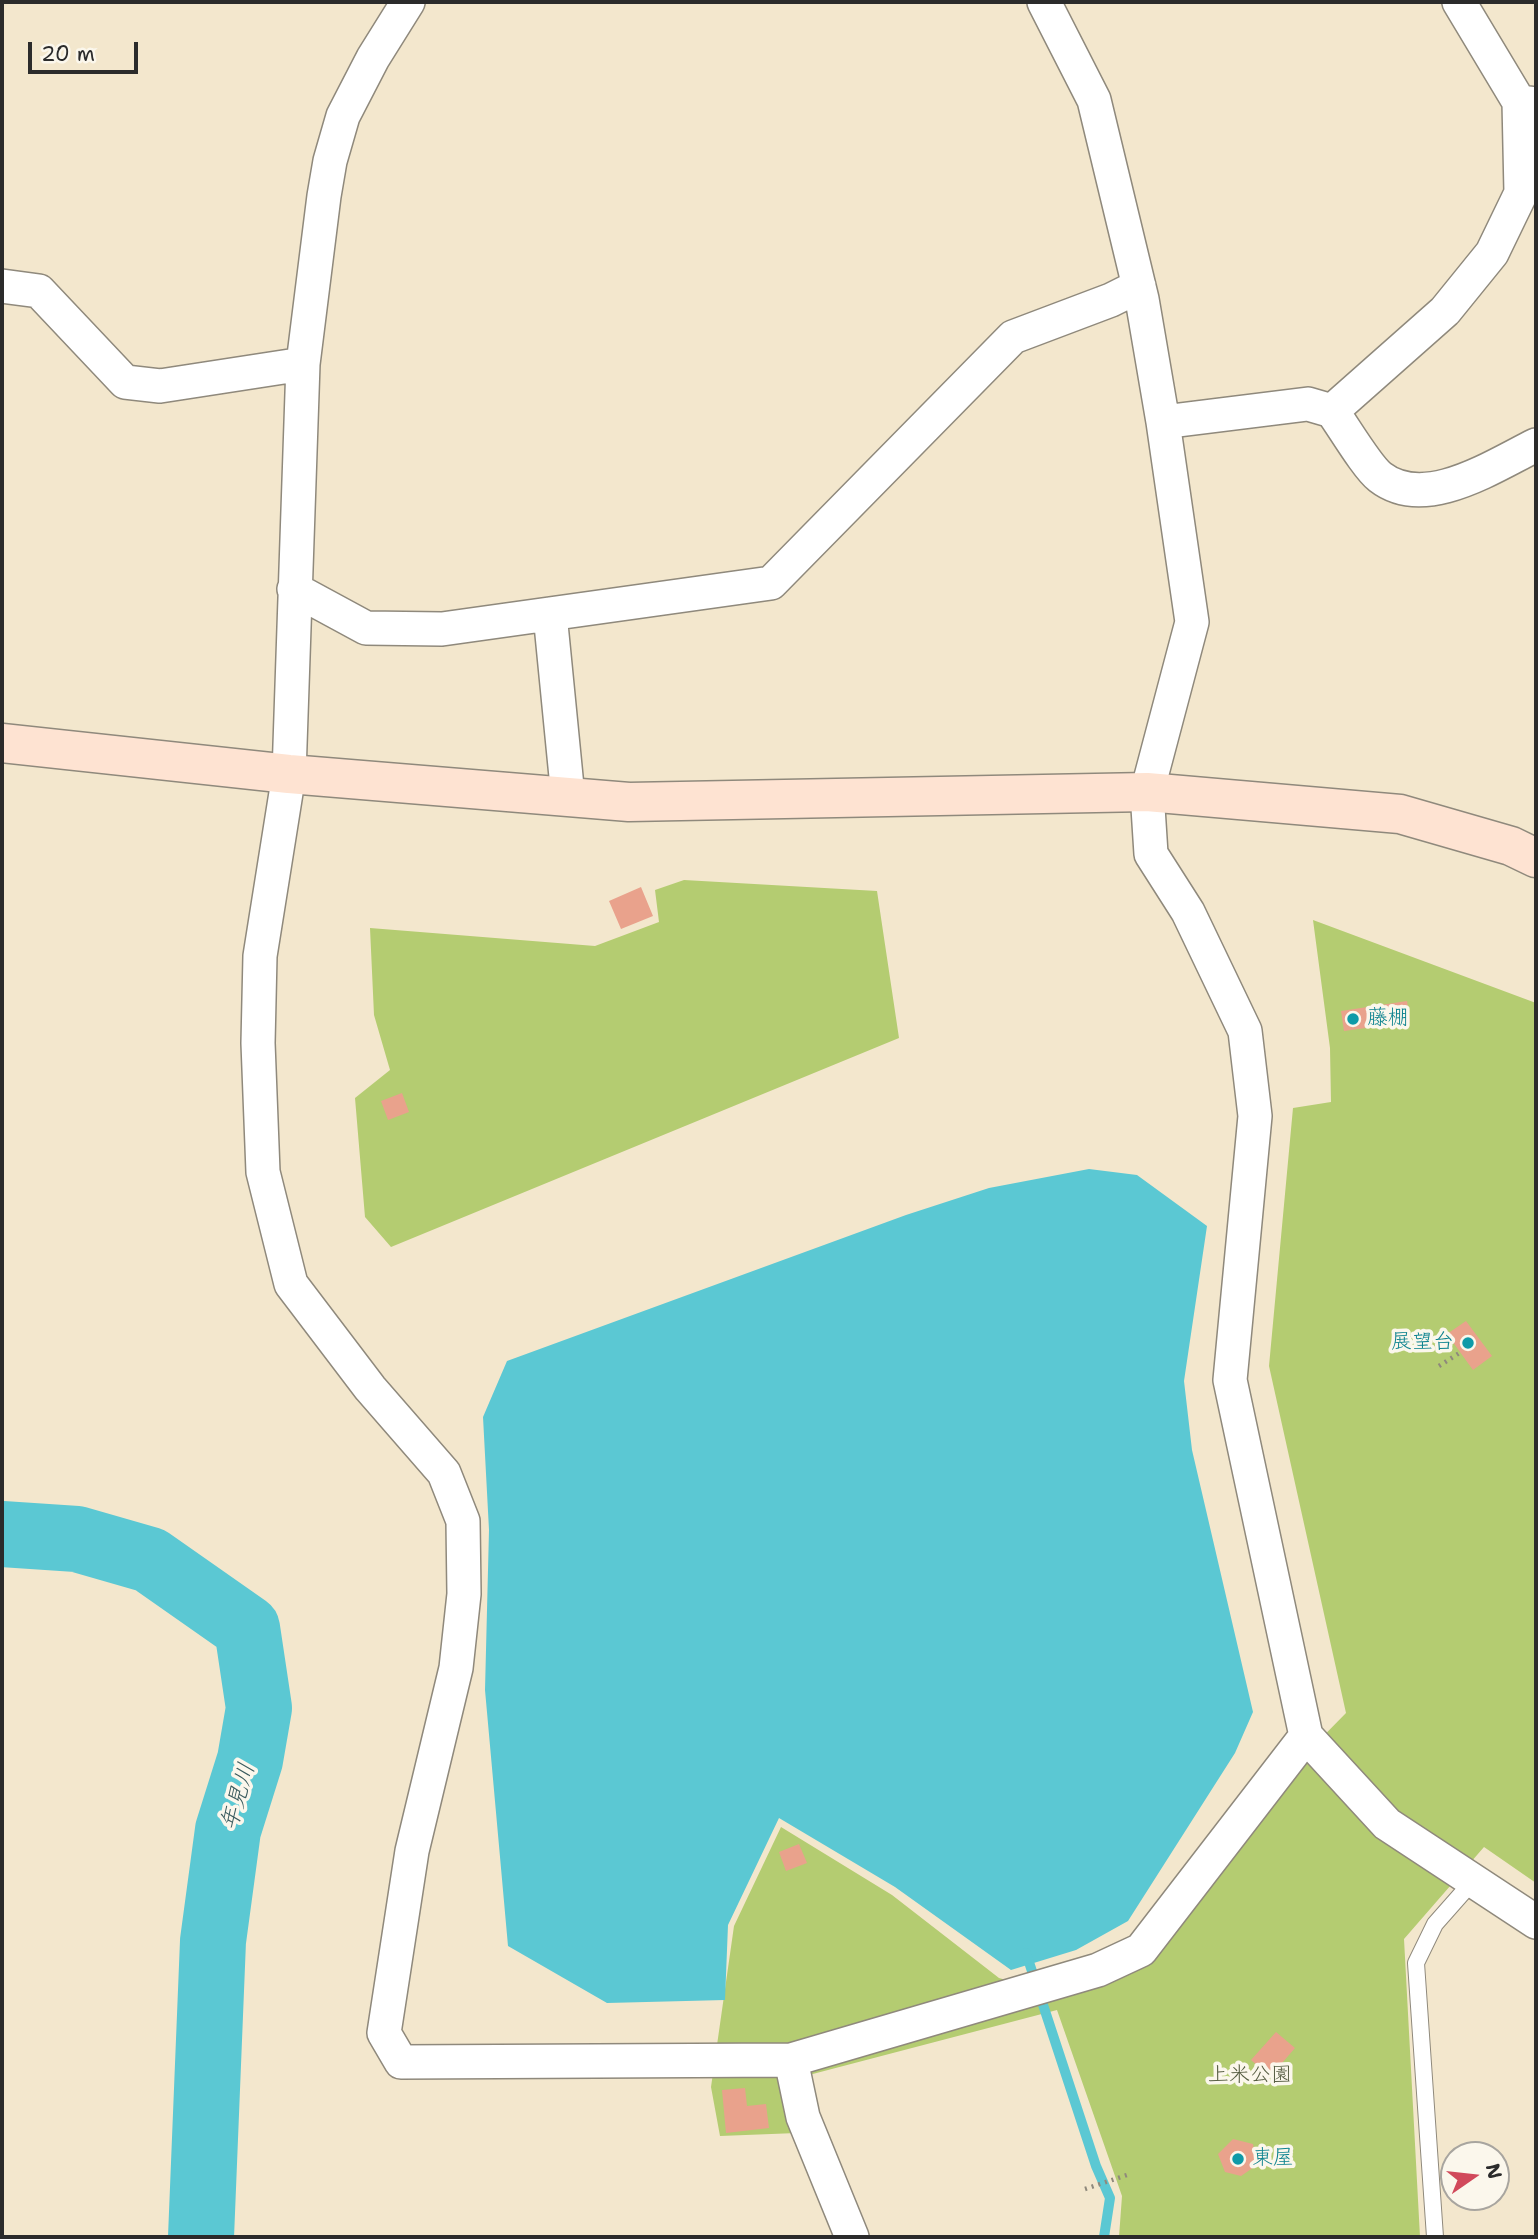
<!DOCTYPE html>
<meta charset="utf-8">
<style>
body{margin:0}
#map{position:relative;width:1538px;height:2239px;overflow:hidden;background:#f3e7cd;font-family:"Shantell Sans",sans-serif}
canvas{display:block}
.frame{position:absolute;inset:0;border:4px solid #2b2b2b;pointer-events:none}
.north{position:absolute;left:1440px;top:2141px;width:70px;height:70px;box-sizing:border-box;background:#fbf7ec;border:2px solid #a8a59f;border-radius:50%;rotate:76deg;font-size:19px;font-weight:700;line-height:28px;text-align:center;color:#2b2b2b}
.north::after{content:'';display:block;margin:auto;width:24px;height:32px;background:#d1495b;clip-path:polygon(50% 0,100% 100%,50% 72%,0 100%)}
.scale{position:absolute;left:28px;top:42px;width:110px;height:32px;box-sizing:border-box;border:4px solid #2b2b2b;border-top:0;padding-left:9px;font-size:21px;line-height:24px;white-space:nowrap;color:#2b2b2b;-webkit-text-stroke:5px #fbf7ec;paint-order:stroke}
</style>
<div id="map">
<canvas width="1538" height="2239"></canvas>
<div class="frame"></div>
<div class="north">N</div>
<div class="scale">20 m</div>
</div>
<script>
const ctx = document.querySelector('canvas').getContext('2d');
ctx.lineJoin = 'round';
function paint(path, color) {
  ctx.fillStyle = color;
  ctx.fill(path, 'evenodd');
}
function stroke(path, color, width, dash) {
  ctx.strokeStyle = color;
  ctx.lineWidth = width;
  ctx.lineCap = dash ? 'butt' : 'round';
  ctx.setLineDash(dash || []);
  ctx.stroke(path);
}
function label(font, color, halo, rows, align = 'center') {
  ctx.font = font + ' "Shantell Sans","Klee One",sans-serif';
  ctx.lineWidth = 7;
  ctx.setLineDash([]);
  ctx.textBaseline = 'middle';
  ctx.strokeStyle = halo;
  ctx.fillStyle = color;
  for (const [text, x, y, turn = 0] of rows) {
    ctx.save();
    ctx.translate(x, y);
    ctx.rotate((+turn || 0) * Math.PI / 180);
    ctx.textAlign = isNaN(turn) ? turn : align;
    if (halo) ctx.strokeText(text, 0, 0);
    ctx.fillText(text, 0, 0);
    ctx.restore();
  }
}
const green = new Path2D(`
 M684,880L877,891L899,1038L391,1247L365,1217L355,1098L390,1070L374,1015L370,928L595,946L659,922L655,890Z
 M1313,920L1536,1003V1883L1484,1847L1404,1939L1420,2237H1119L1122,2196L1057,2010L786,2081L797,2133L720,2136L711,2087L734,1926L781,1827L892,1895L999,1978L1054,1994L1140,1960L1288,1772L1346,1713L1269,1366L1293,1108L1331,1102L1330,1048Z`);
const water = new Path2D(`
 M1089,1169L1137,1175L1207,1226L1184,1381L1192,1450L1253,1712L1235,1753L1128,1921L1076,1950L1011,1970L895,1887L779,1818L728,1925L725,2000L607,2003L508,1946L485,1690L489,1530L483,1417L507,1361L906,1215L989,1188Z`);
const stream = new Path2D(`
 M1026,1953L1096,2166L1110,2198L1104,2237`);
const river = new Path2D(`
 M2,1534L77,1539L150,1560L247,1628L259,1708L250,1760L228,1830L213,1941L201,2237`);
const building = new Path2D(`
 M641,887L653,916L621,929L609,901Z
 M1407,1001L1410,1022L1344,1031L1341,1011Z
 M402,1093L409,1112L388,1120L381,1101Z
 M1466,1321L1492,1356L1473,1370L1447,1334Z
 M799,1844L807,1863L786,1871L779,1852Z
 M1276,2032L1295,2048L1270,2077L1251,2060Z
 M745,2088L747,2106L766,2104L769,2128L726,2133L722,2090Z
 M1233,2139L1253,2144L1257,2165L1241,2176L1225,2172L1218,2154Z`);
const path = new Path2D(`
 M1439,1366L1461,1352
 M1085,2189L1127,2175`);
const lane = new Path2D(`
 M1435,2237L1416,1963L1435,1924L1473,1881`);
const street = new Path2D(`
 M408,2L373,58L343,116L330,161L324,196L303,364L289,774L260,956L258,1043L263,1172L291,1284L370,1388L444,1473L463,1521L464,1594L456,1668L412,1851L384,2033L401,2062L791,2060L1098,1970L1141,1950L1306,1736
 M1044,2L1094,100L1142,299L1163,422L1192,622L1147,792L1151,854L1188,912L1245,1031L1255,1116L1230,1380L1306,1736L1387,1824L1536,1922
 M1459,2L1519,102L1536,104
 M2,286L39,291L125,382L160,386L303,364
 M1332,411L1445,311L1492,253L1521,193L1519,102
 M1163,422L1308,404L1332,411C1343,426 1367,467 1380,477C1425,512 1493,466 1536,445
 M294,589L366,628L442,629L771,583L1013,337L1111,300L1139,286
 M550,614L568,797
 M791,2060L803,2117L852,2237`);
const secondary = new Path2D(`
 M2,743L289,774L629,802L1147,792L1400,814L1511,846L1536,858`);
const markers = [
 [1353,1019,7,"#0f9aa8"],
 [1468,1343,7,"#0f9aa8"],
 [1238,2159,7,"#0f9aa8"]
];
const cultureNames = [
 ["藤棚",1367,1019],
 ["展望台",1454,1343,"right"],
 ["東屋",1252,2159]
];
const parkNames = [
 ["上米公園",1250,2076]
];
const waterNames = [
 ["年見川",239,1797,-74]
];
paint(green, '#b4cc71');
paint(water, '#5bc8d3');
stroke(stream, '#5bc8d3', 10);
stroke(river, '#5bc8d3', 66);
paint(building, '#e9a28c');
stroke(lane, '#8f897c', 18);
stroke(street, '#8f897c', 36);
stroke(secondary, '#8f897c', 41);
stroke(path, '#8f897c', 4.5, [2, 5]);
stroke(lane, '#fff', 16);
stroke(street, '#fff', 33);
stroke(secondary, '#fee3d2', 38);
for (const [x, y, r, color] of markers) {
  const dot = new Path2D();
  dot.arc(x, y, r, 0, 2 * Math.PI);
  ctx.fillStyle = color;
  ctx.fill(dot);
  stroke(dot, '#fbf7ec', 2.5);
}
label('21px', '#0d838f', '#fbf7ec', cultureNames, 'left');
label('21px', '#545b40', '#fbf7ec', parkNames);
label('italic 23px', '#395a5d', '#fbf7ec', waterNames);
</script>
